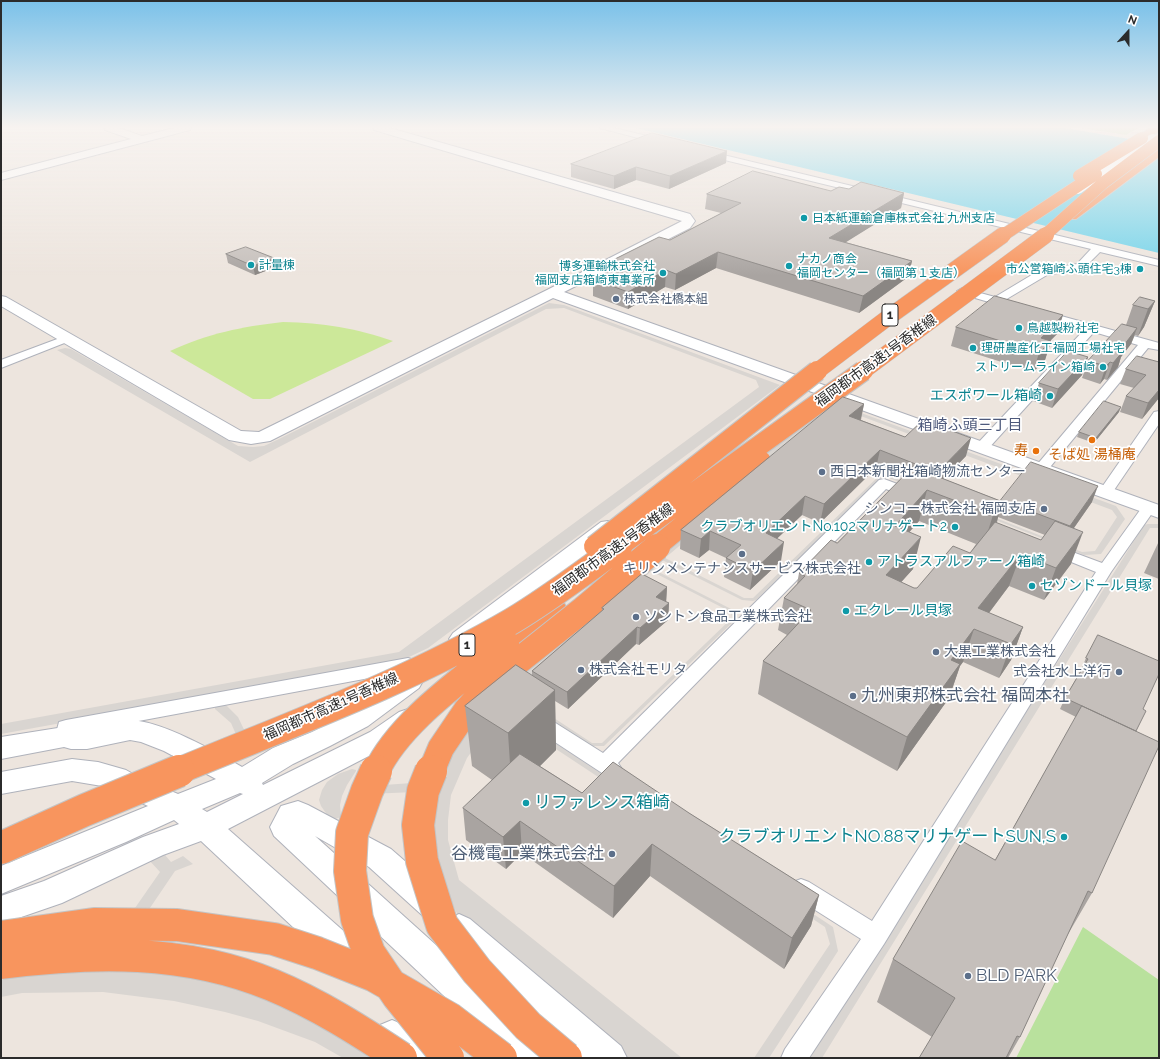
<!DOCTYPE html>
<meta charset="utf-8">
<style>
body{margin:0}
#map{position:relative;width:1160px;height:1059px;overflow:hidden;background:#ede5de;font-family:Raleway,sans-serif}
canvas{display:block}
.frame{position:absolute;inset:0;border:2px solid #2b2b2b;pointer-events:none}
.north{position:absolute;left:1108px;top:12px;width:40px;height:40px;-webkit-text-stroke:3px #fff;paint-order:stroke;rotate:21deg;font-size:11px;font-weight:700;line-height:16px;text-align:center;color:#2b2b2b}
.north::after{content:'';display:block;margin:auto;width:14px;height:18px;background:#2b2b2b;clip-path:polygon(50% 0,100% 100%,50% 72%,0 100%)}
</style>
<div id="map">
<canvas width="1160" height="1059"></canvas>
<div class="frame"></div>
<div class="north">N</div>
</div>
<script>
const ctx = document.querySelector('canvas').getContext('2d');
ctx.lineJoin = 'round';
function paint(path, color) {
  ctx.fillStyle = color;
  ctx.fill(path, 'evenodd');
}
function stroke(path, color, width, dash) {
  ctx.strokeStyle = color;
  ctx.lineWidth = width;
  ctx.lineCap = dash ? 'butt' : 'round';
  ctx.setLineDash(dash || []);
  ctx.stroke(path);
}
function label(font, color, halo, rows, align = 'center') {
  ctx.font = font + ' Raleway,"Noto Sans JP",sans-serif';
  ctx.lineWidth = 3.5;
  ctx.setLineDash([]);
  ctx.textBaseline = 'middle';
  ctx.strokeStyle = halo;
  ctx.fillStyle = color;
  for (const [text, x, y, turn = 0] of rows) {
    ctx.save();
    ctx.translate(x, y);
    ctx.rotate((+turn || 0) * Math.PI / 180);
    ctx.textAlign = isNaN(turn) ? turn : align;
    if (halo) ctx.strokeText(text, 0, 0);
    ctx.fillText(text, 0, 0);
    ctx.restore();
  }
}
const green = new Path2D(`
 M1082,128H1138L1126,135Z
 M1083,927L1159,980V1058H1016Z`);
const pitch = new Path2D(`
 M283,322C324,323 355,328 393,341L270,399H253L170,351C210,333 240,327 283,322Z`);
const plaza = new Path2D(`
 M549,303L564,305L780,385L428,648L409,657L396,662L1,734V724L399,652L759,387L756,380L564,308L546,309L250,462L57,350L65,348L71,349L238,446L253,447L264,446L279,439Z
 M842,406L1116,506L1125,519L1101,554L1084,555L884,476L756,600L753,601L742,600L652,555L653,545L821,409ZM850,412L1112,510L1117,517L1095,551L1082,552L882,473L753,598H744L665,558L838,413Z
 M1148,524H1159V528H1150L822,1058H808L1144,525Z
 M643,564L735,611L737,618L604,746H591L494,684ZM651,571L731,612L732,618L602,743H592L519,695L584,639Z
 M490,700L833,927L838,951L769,1058H754L830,944L825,927L500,712L467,758L451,795L448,820V840L459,880L682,1058H591L470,940L445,889L434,842V817L437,791L369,794L370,786L440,781L450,753Z
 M224,703L238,717L249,740L266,734L285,745L274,749L263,743L238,739L231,723L215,709V705Z
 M352,769L356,770V771L347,785L342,796L340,805L341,817L335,819L328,816L321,806L319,800L322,790L327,782L338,774Z
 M165,855L171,862L183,856L193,864L175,871L133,933L119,931L160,872L149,860Z
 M121,966L240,983L402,1058H343L315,1042L258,1021L225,1012L174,1001L103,992L22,993L1,997V970Z`);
const water = new Path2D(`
 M636,128H1065L1159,144V253Z`);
const street = new Path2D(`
 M600,128H614L664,140L665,142L661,144Z
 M704,151H707L1159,260V266L1100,252L1084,268L1047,275L1005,300L1014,303L1015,305L1010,308L1006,307L958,293L957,291L962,288L995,297L1040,270L1077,264L1091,249L704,155Z
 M1043,311L1159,343V350L1148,348L1046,472L1041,473L1036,472L1034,469L1036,466L1138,345L1094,332L987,450H977L975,447L977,444L1085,329L1039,316L1038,314Z
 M68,335L72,336L74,338L72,340L1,368V360Z
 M1159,411V424L1110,496L1105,497L1100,496L1098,493L1100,490L1154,412Z
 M884,479L916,491L918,494L916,497L911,498L906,497L886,489L618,763L622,769L619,775L612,777L605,775L532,727L530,722L532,717L539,715L546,717L603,753L879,480Z
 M1148,505L1153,506L1155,509L1111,572L884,944L809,1058H781L785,1049L861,939L793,896L790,889L793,882L801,879L809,882L872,921L1096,572L1049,553L1046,550L1049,547L1054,545L1059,547L1102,563L1143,506Z
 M408,658L421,662L424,667L421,672L415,673L407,671L74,733L71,742L64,744L57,742L55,737L59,722L66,720Z`);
const secondary = new Path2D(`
 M104,128H119L142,136L174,128H191L190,130L1,180V173L131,139L105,130Z
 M373,128H390L690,214L695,221L690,228L564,292L1159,505V518L553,298L270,441L251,444L229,440L1,306V296L6,297L241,431L259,432L547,290L682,221L374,130Z
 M608,521L615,522L618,527L615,532L469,645L461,647L453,645L449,639L453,633L601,522Z
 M410,672L419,674L423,681L419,688L368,726L330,746L293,764L262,783L263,785L370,732L399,712L408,709L417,712L421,719L417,726L388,746L228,829L365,950L369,961L365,972L353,977L341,972L201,841L163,855L62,903L1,924V896L44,881L143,837L179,824L174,820L126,842L1,894V866L148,806L108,787L72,781L1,794V772L72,759L98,762L126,770L140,778L178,794L216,779L164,751L141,742L130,740L87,749H71L64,747L1,759V737L64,727C87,733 107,719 130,720C162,721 214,751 242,767L273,748L312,732L350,712L401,674ZM240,793L243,794L207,812L202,809Z
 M298,801L308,805L391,849L445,896L450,906L445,916L434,920L423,916L369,867L315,836L548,1046L554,1058H510L274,836L270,827L281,806Z
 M459,914L470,919L621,1046L627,1058H582L448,939L443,929L448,919Z
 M392,1020L404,1025L438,1046L444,1058H394L380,1049L375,1037L380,1025Z`);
const highway = new Path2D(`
 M1149,128H1159V131L1147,139H1139L1138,137Z
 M1159,149V157L1076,219H1066L1064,216L1066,213L1155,150Z
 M554,599L563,601L566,607L563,613L515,649L506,652L497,649L493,643L497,637L545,601Z`);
const secondaryBridge = new Path2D(`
 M1078,188L1100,172L1153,140`);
const highwayBridgeFar4 = new Path2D(`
 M1079,176L1142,138
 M1002,236L1096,174
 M1044,236L1103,183L1159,141`);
const highwayBridgeFar3 = new Path2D(`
 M816,372L886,319L1003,235
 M862,372L1046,235`);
const highwayBridgeFar2 = new Path2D(`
 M594,546L817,371
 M617,548L863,371
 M655,548L761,461`);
const highwayBridgeFar1 = new Path2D(`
 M176,772C289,725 406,683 512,621C549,599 584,572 619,547
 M376,772C400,721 463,679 506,643
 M431,772L441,748L466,711L492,682L584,609L657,547`);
const highwayBridge = new Path2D(`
 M376,771L367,791L352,833L350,871L357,919L369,953L398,996L448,1058
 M431,771L423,791L418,825L422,861L442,925L477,971L528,1026L566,1058
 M1,848L85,810L179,771
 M1,937L94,924L177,925L274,939L317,953L375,976L450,1019L501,1058
 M1,963C93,951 185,949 272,985C318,1004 360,1031 401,1058`);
const wall = new Path2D(`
 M726,163L669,189L636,180L614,189L571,177V164Z
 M849,189L904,193L901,208L845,242L912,261L908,277L859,313L716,268L675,290L665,287L628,309L593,296V279L613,269V260L670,240L721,213L705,209L707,194L831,191Z
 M226,254L274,258L276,267L255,275L228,263Z
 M1155,301L1144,327L1138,336L1135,335L1131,344L1121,357L1118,367L1107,380L1104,379L1100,384L1082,378L1088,361L1126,325L1133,305Z
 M956,327L1057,334L1050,341H1051L1045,360L1033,372L951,346Z
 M1088,357L1082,375L1052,408L1033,401L1039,383Z
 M1159,362V398L1142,419L1120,412L1126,396L1134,388L1120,384L1126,369Z
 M864,404L861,420L905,437L966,456L944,479L1001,501V500L1092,502L1074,528L1071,564L1044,600L1009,586L989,613L1023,627L1011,660L999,678L963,662L960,666L949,698L897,771L758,694L763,661L787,635L778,630L784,598L797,584L799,573L837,543L902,478L876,468L820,523L802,515L777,538L781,561L750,590L724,577L726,558L709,550L699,558L680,549L681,530ZM998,517L1045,535L1041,540L997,523ZM919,521L976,544L970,553L917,588H914L901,582L913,569L909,532Z
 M1119,412L1094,443L1077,437L1079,432Z
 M1159,541V579L1144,573Z
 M667,587L666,602L669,603L668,620L639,645L636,644L568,709L555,701L556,750L540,766L582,793L689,813L819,895L811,926L784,969L650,876L613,918L522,853L506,869L466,840L463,808L492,780L472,766L465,706L532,675V671L602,611V608Z
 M1098,635L1143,709L1136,731L1092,893L1067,936L1020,1037L1008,1058H919L932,1037L877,1002L893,959L995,860L1076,717L1060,709L1065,698L1081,670L1086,658Z`);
const shadedWall = new Path2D(`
 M727,151L726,163L669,189L670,176Z
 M636,167V180L614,189V176Z
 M904,193L901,208L827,254L829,238Z
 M718,252L716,268L675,290L676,274Z
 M274,258L276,267L255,275L253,266Z
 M912,261L908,277L859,313L863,296Z
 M666,270L665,287L628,309V292Z
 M1155,301L1144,327L1138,336L1148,309Z
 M1063,315L1057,334L1039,352L1051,341L1045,360L1033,372L1039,353L1041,338Z
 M1137,328L1131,344L1121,357L1118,367L1107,380L1113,363L1121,349Z
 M1088,357L1082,375L1052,408L1058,389Z
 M1110,362L1104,379L1100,384L1106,366Z
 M1159,390V398L1142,419L1148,403Z
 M864,404L860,422L849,416Z
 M1121,407L1119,412L1094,443L1096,438Z
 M971,438L966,456L932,491L934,476Z
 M880,450L876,468L820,523L824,504Z
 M1098,486L1092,502L1064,542L1070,526Z
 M927,490L919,521L887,558L895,526Z
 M805,496L802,515L763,552L766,533Z
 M1003,502L993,533L983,547L993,515Z
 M710,531L709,550L699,558L701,539Z
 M1083,532L1071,564L1044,600L1056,568Z
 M921,537L913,569L878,608L886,575Z
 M784,542L781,561L750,590L753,571Z
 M1021,554L1009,586L976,630L974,629L963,662L960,666L949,698L897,771L907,737L951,660L978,608Z
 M667,587L666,604L656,597Z
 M669,603L668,620L639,645L640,628Z
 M637,627L636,644L568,709L567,692Z
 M1023,627L1011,660L999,678L1011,644Z
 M555,690L556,750L512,794L508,733Z
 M520,821L522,853L506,869L503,837Z
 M652,844L650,876L613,918L614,886Z
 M819,895L811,926L784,969L792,938Z`);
const building = new Path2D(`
 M652,133L727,151L670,176L636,167L614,176L571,164Z
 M753,171L831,191L839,187L849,189L861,182L904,193L829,238L912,261L863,296L718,252L676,274L666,270L628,292L593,279L624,263L613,260L659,237L670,240L741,203L707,194Z
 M246,247L274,258L253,266L226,254Z
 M995,296L1063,315L1041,338L1051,341L1039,353L956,327Z
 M1140,297L1155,301L1148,309L1133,305Z
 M1122,324L1137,328L1121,349L1124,350L1113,363L1110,362L1106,366L1088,361Z
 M1068,351L1088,357L1058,389L1039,383Z
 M1137,356L1159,362V390L1148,403L1126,396L1146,375L1126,369Z
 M843,397L864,404L849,416L905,437L923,420L971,438L934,476L920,470L923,467L880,450L824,504L805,496L766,533L784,542L753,571L726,558L741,545L710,531L701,539L681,530Z
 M1104,401L1121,407L1096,438L1079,432Z
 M1031,462L1098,486L1070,526L1001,500Z
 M913,467L1003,502L993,515L927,490L895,526L921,537L886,575L914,588H917L953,546L970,553L995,522L1041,540L1055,521L1083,532L1056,568L1021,554L978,608L1023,627L1011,644L974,629L951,660L960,664L907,737L763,661L811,610L784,598L805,576L799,573L831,540L837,543Z
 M642,574L667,587L656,597L669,603L640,628L637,627L567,692L532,671L604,609L602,608Z
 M1098,635L1159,661V674L1143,709L1146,711L1136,731L1065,698L1088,659L1086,658Z
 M516,665L555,690L508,733L465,706Z
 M1082,706L1159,742V746L1092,893L1088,891L1020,1037L1017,1036L1006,1058H919L955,998L893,959L962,841L995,860Z
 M520,754L582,793L613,762L689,813L819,895L792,938L652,844L614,886L520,821L503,837L463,808Z`);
const markers = [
 [804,218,4,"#0f9aa8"],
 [251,265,4,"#0f9aa8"],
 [789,266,4,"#0f9aa8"],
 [1140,269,4,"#0f9aa8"],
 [663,273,4,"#0f9aa8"],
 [616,299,4,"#5c6f8a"],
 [1019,328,4,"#0f9aa8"],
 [973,348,4,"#0f9aa8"],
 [1103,367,4,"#0f9aa8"],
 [1050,396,4,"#0f9aa8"],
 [1092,440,4,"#e8710a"],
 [1036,451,4,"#e8710a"],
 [822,472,4,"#5c6f8a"],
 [1044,509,4,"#5c6f8a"],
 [955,527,4,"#0f9aa8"],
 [742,554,4,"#5c6f8a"],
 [869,562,4,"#0f9aa8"],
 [1032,586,4,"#0f9aa8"],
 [846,611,4,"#0f9aa8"],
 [636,617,4,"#5c6f8a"],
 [936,652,4,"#5c6f8a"],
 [581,670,4,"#5c6f8a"],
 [1119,672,4,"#5c6f8a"],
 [853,696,4,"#5c6f8a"],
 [526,803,4,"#0f9aa8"],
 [1064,837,4,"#0f9aa8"],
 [612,854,4,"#5c6f8a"],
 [968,976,4,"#5c6f8a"]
];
const farCulturenames = [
 ["日本紙運輸倉庫株式会社 九州支店",812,218],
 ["ナカノ商会",797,259],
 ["福岡センター（福岡第１支店）",797,273],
 ["計量棟",259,265],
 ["博多運輸株式会社",655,266,"right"],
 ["福岡支店箱崎東事業所",655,280,"right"],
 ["市公営箱崎ふ頭住宅3棟",1132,269,"right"],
 ["鳥越製粉社宅",1027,328],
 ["理研農産化工福岡工場社宅",981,348],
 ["ストリームライン箱崎",1095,367,"right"]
];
const farServicenames = [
 ["株式会社橋本組",624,299]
];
const shields = [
 [890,315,16],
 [467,645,16]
];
const shieldNames = [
 ["1",890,315],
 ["1",467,645]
];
const streetNames = [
 ["福岡都市高速1号香椎線",876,361,-36],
 ["福岡都市高速1号香椎線",613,550,-36],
 ["福岡都市高速1号香椎線",331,707,-24]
];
const cultureNames = [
 ["エスポワール箱崎",1042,396,"right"],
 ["クラブオリエントNo.102マリナゲート2",947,527,"right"],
 ["アトラスアルファーノ箱崎",877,562],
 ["セゾンドール貝塚",1040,586],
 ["エクレール貝塚",854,611]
];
const foodNames = [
 ["寿",1028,451],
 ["そば処 湯桶庵",1092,455,"center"]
];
const serviceNames = [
 ["西日本新聞社箱崎物流センター",830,472],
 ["シンコー株式会社 福岡支店",1036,509,"right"],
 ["キリンメンテナンスサービス株式会社",742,569,"center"],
 ["ソントン食品工業株式会社",644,617],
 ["大黒工業株式会社",944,652],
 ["株式会社モリタ",589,670],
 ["式会社水上洋行",1111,672,"right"]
];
const neighbourhoodNames = [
 ["箱崎ふ頭三丁目",970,425]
];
const nearServicenames = [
 ["九州東邦株式会社 福岡本社",861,696],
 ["谷機電工業株式会社",604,854,"right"],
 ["BLD PARK",976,976]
];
const nearCulturenames = [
 ["リファレンス箱崎",534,803],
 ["クラブオリエントNO.88マリナゲートSUN,S",1056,837,"right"]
];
paint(green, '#b9e19d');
paint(pitch, '#cce899');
paint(plaza, '#d9d5d1');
paint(water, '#76d4ea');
stroke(street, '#afb2bb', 2);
stroke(secondary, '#afb2bb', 2);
stroke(highway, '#c4c4c4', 2);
paint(street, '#fff');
paint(secondary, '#fff');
paint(highway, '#f8955e');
stroke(secondaryBridge, '#afb2bb', 12, []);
stroke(highwayBridgeFar4, '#c4c4c4', 13, []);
stroke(highwayBridgeFar3, '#c4c4c4', 17, []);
stroke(highwayBridgeFar2, '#c4c4c4', 22, []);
stroke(highwayBridgeFar1, '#c4c4c4', 28, []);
stroke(highwayBridge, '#c4c4c4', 34, []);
stroke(secondaryBridge, '#fff', 12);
stroke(highwayBridgeFar4, '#f8955e', 12);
stroke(highwayBridgeFar3, '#f8955e', 16);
stroke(highwayBridgeFar2, '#f8955e', 20);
stroke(highwayBridgeFar1, '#f8955e', 26);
stroke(highwayBridge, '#f8955e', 32);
paint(wall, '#a9a4a1');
paint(shadedWall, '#8a8683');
paint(building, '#c5bfbb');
stroke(building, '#8a8683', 1);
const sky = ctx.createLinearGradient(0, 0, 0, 276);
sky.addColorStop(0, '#7ac1e9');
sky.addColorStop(0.46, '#f7f3f0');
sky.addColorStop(1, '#f7f3f000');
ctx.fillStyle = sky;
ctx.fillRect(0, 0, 1160, 276);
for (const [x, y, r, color] of markers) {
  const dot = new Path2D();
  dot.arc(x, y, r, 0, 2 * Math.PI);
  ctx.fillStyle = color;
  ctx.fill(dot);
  stroke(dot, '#fff', 1.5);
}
label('12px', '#0d838f', '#fff', farCulturenames, 'left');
label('12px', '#4e5e75', '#fff', farServicenames, 'left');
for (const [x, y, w] of shields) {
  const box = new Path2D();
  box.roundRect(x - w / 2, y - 11, w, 22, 3);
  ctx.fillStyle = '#fff';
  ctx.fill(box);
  stroke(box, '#2b2b2b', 1);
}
label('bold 13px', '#2b2b2b', null, shieldNames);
label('14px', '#2b2b2b', '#fff', streetNames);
label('14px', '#0d838f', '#fff', cultureNames, 'left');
label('14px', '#c56008', '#fff', foodNames, 'right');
label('14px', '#4e5e75', '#fff', serviceNames, 'left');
label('15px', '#4d597b', '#fff', neighbourhoodNames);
label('17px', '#4e5e75', '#fff', nearServicenames, 'left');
label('17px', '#0d838f', '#fff', nearCulturenames, 'left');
</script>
